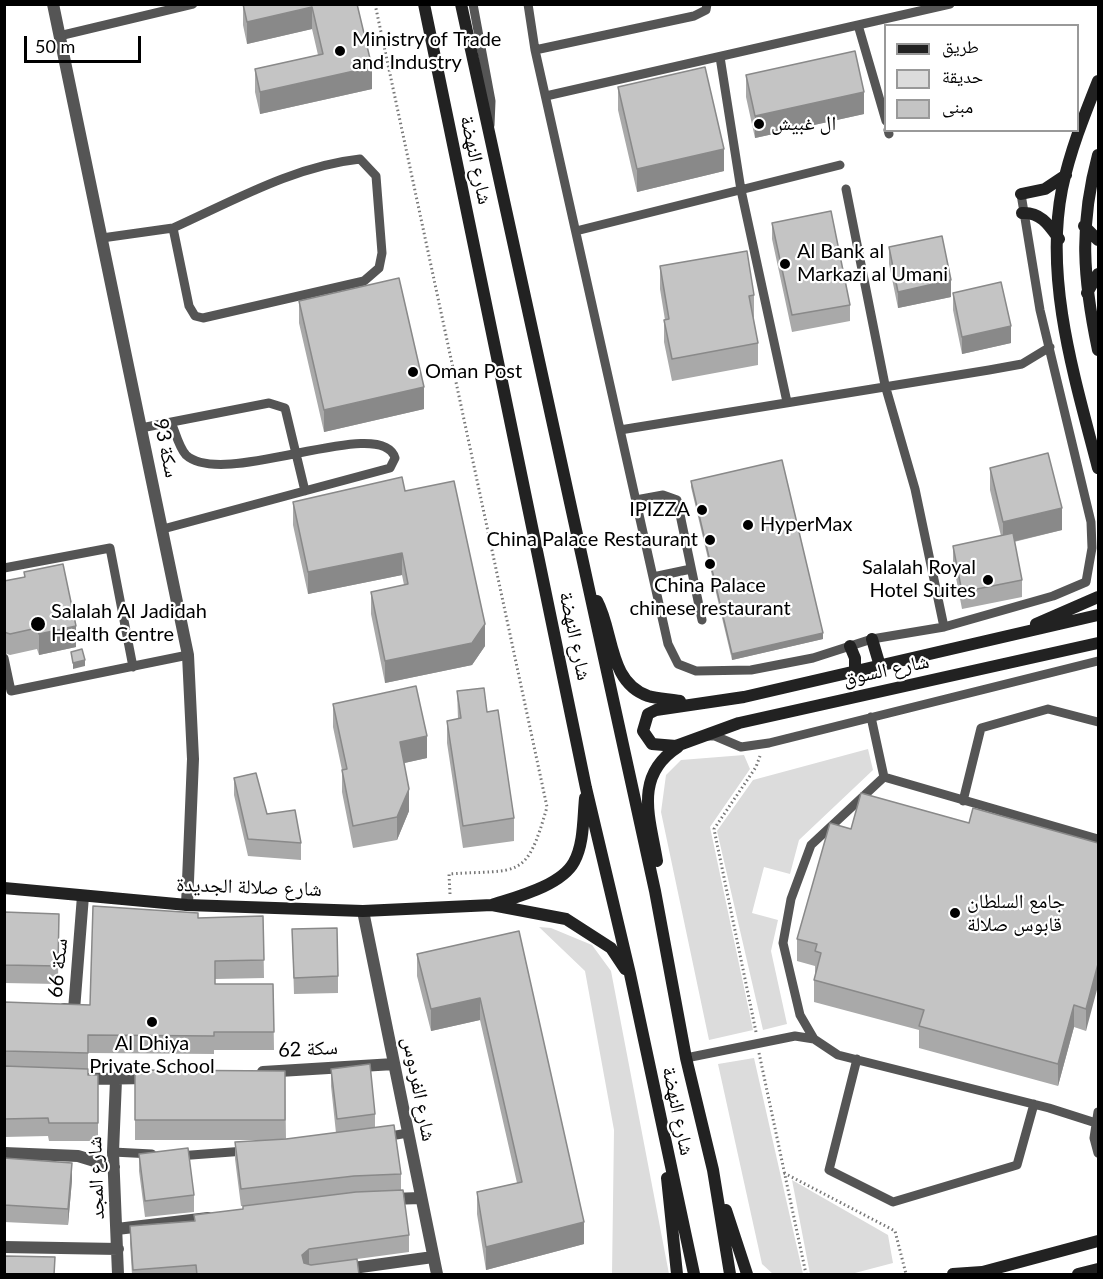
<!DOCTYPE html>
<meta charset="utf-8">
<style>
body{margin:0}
#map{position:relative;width:1103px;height:1279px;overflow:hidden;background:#fff;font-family:Lato,"Noto Naskh Arabic",sans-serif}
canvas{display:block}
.frame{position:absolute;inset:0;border:6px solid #000;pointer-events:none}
.legend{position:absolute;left:884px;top:24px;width:195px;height:108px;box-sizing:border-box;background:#fff;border:2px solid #999;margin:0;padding:8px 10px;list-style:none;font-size:18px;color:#000}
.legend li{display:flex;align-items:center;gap:12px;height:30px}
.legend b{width:30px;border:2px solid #999}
.scale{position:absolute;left:24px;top:36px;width:117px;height:27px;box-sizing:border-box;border:3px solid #000;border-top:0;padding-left:8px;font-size:18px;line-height:21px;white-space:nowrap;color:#000;-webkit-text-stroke:4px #fff;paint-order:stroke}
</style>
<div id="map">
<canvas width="1103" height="1279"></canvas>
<div class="frame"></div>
<ul class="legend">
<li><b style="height:8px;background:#222"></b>طريق</li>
<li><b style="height:16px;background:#dcdcdc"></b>حديقة</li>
<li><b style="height:16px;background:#c4c4c4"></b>مبنى</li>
</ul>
<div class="scale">50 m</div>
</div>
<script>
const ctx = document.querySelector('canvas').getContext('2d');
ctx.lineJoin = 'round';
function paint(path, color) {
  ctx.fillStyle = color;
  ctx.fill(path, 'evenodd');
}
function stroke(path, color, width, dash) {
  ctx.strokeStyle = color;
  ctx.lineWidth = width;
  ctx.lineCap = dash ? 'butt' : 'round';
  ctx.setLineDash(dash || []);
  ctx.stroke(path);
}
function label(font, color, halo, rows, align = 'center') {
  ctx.font = font + ' Lato,"Noto Naskh Arabic",sans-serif';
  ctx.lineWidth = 4.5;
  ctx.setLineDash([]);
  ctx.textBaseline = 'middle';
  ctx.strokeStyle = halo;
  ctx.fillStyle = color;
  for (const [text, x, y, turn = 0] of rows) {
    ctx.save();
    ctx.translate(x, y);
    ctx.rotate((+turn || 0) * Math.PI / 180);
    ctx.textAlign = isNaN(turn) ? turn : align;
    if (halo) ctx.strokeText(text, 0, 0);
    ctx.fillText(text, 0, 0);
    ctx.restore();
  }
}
const green = new Path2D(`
 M868,749L873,770L799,840L790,874L764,867L752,913L778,920L771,951L787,1024L763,1030L717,831L753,780Z
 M744,755L750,769L710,827L753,1030L709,1040L661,812L666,775L681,760Z
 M539,927L551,928L592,945L611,971L669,1274H612L614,1130L585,971Z
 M754,1058L803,1274H773L762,1264L718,1064Z
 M792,1180L888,1235L893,1263L851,1274H810Z`);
const path = new Path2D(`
 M375,4L547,807C526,881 520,869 449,874L450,894
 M756,1032L714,829L756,767L760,756
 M759,1053L806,1274
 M784,1173L895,1231L906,1274`);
const lane = new Path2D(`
 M473,4L491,101L490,125
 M528,4L535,50L668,644L678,664L696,671L751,670L813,658L872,639L944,627L1053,596L1086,582L1092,548L1091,522L1040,310L1021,194
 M858,25L886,121
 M59,36L193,4
 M535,50L694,16L706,10L707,4
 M720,57L741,190L787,402
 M546,96L950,4
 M888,130L889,134
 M846,189L885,385L915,489L944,627
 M576,231L840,165
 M102,238L173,228L189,306L195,316L203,318L364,281L379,268L382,253L376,176L360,159C294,166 233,201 173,228
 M141,428L269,403L285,408L305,491
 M620,430L989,370L1022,364L1050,347
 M636,500L663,495L677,500L702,620
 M163,529L390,468L395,458C382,413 224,490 186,455C179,448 175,431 171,422
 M4,568L110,548L133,667
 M653,577L691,569
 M4,658L11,691L188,655
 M871,717L884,777L811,845L791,899L783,943L800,1015L814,1039L838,1055L1049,1108L1096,1123
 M705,736H715L741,747L769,743L1098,661
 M884,777L1098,839
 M963,801L981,728L1048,709L1098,722
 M686,1058L795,1036L814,1039
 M857,1059L829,1170L893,1202L1017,1165L1034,1104
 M1098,1112L1094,1138L1098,1153
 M384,1137L408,1133
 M113,1152L152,1154
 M178,1156L245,1151`);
const street = new Path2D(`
 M53,4L188,655L193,759L187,905
 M363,911L437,1274
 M64,1009L74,1010L83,896
 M263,1072L394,1064
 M84,1079L150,1078
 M116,1080L113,1152L118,1274
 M4,1153L78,1156L114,1167
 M390,1199L421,1198
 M117,1229L208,1218
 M4,1247L118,1249
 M310,1274L433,1257`);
const secondary = new Path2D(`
 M424,4L586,788L630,974L694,1274
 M461,4L655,891L686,1058L713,1170L730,1274
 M1098,81C1084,116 1070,151 1062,189C1044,281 1075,379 1098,468
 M1098,155C1079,225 1083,279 1098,350
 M1021,194L1045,189L1066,175
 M1022,213C1041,212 1049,225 1059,239
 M1084,226L1098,240
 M1087,293L1098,274
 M597,601C614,632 608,682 648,696C658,699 670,699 680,701
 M1098,615L744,697L656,710L648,714L643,731L652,744L676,746L739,723L1098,643
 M1036,624L1098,597
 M872,639L880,666
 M850,646L855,658V671
 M657,861C650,818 633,776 678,747
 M4,888L187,905L363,911L492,905L566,919L611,948L625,969
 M492,905C516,897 561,886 574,862C584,844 583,818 585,798
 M667,1178L677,1274
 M726,1210L747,1274
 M953,1274L982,1272
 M975,1274L1098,1241
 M1078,1274L1098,1269`);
const wall = new Path2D(`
 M243,4H357L372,89L260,114L255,92V69L318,55L312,29L247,44L243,25Z
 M746,75L864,114L755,138L746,97Z
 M618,87L724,171L637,192L618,110Z
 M772,223L850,305V321L792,332L772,239Z
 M889,247L951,297L898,308L889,264Z
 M660,266L754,295V317L753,318L758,343V365L672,381L664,342V320H665L660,289Z
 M953,293L1011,343L962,354L953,310Z
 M299,301L424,409L324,432L299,323Z
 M990,468L1062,530L1014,542L1022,580V597L962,609L953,562V546L1001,536L990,490Z
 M691,481L823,639L732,660L691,487Z
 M405,491L485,646L472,665L385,683L371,614V592L404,585L402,575L308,594L293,525V502Z
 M24,572L76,647L39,655L37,649L10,655L4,653V581L24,577Z
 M457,691L487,712L514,818V841L463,848L447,743V721L458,719Z
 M333,704L427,758L404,763L409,811L397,840L353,848L342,792V770L333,727Z
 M234,778L267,814L301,843V860L248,856L234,795Z
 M969,823L1098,843L1086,1031L1074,1027L1058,1086L919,1048V1030L814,1002V980L816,974L815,973V966L797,961V939L851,829Z
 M4,912L59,914L58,984L4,983Z
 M263,916L264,978L215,979V984H273L274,1050H214V1054L88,1053V1075H98V1141H49L48,1136L4,1137V1002L90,1005L198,918Z
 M292,929L338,976V993L294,994Z
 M519,931L584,1244L486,1270L477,1214V1192L517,1183L480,1020L431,1031L417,976V954Z
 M331,1069L375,1114V1128L401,1174V1190L409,1235V1252L357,1259L359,1275H132L130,1243V1226L194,1221V1215L243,1209V1206H241L235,1159V1142L271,1140H135V1070L285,1071L286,1139L336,1133L331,1086Z
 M139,1154L194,1195V1212L145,1217L139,1171Z
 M4,1158L72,1180L68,1225L4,1222Z`);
const shadedWall = new Path2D(`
 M312,7V29L247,44V22Z
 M372,67V89L260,114V92Z
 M864,92V114L755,138V116Z
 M724,149V171L637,192V169Z
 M951,280V297L898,308V292Z
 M1011,326V343L962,354V337Z
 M424,387V409L324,432V410Z
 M1062,508V530L1003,544V522Z
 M402,553V575L308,594V572Z
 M485,624V646L472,665L385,683V661Z
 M76,626V647L39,655V634Z
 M823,633V639L732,660V654Z
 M85,660V666L73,669V663Z
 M427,736V758L400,764V742Z
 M409,789V811L397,840V817Z
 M1098,964V986L1086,1031V1009Z
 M480,998V1020L431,1031V1009Z
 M1074,1005V1027L1058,1086V1064Z
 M72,1163V1180L68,1225V1209Z
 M584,1222V1244L486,1270V1247Z
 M309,1249V1266L302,1271V1255Z`);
const building = new Path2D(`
 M243,4H357L372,67L260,92L255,69L323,54L312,7L247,22Z
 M855,51L864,92L755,116L746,75Z
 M705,67L724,149L637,169L618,87Z
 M831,211L850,305L792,315L772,223Z
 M942,236L951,280L898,292L889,247Z
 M747,251L754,295L749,296L758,343L672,359L664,320L669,319L660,266Z
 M399,278L424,387L324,410L299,301Z
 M1001,282L1011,326L962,337L953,293Z
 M1048,453L1062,508L1003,522L990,468Z
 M782,460L823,633L732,654L691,481Z
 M402,477L405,491L454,481L485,624L472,643L385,661L371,592L408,584L402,553L308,572L293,502Z
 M1013,533L1022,580L962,592L953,546Z
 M63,564L76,626L39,634L37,628L10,634L4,632V581L25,577L24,572Z
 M82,649L85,660L73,663L71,652Z
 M416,686L427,736L400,742L409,789L397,817L353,826L342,770L347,769L333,704Z
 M484,688L487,712L498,710L514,818L463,826L447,721L461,718L457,691Z
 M256,773L267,814L295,810L301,843L248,839L234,778Z
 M861,793L969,823L973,808L1098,843V964L1086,1009L1074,1005L1058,1064L919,1026L924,1010L814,980L821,953L815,951L817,944L797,939L830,823L851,829Z
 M93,906L198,913V918L263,916L264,960L215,961V984H273L274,1032H214V1036L88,1035V1053L4,1051V1002L90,1005Z
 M4,912L59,914L58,966L4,965Z
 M337,928L338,976L294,978L292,929Z
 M519,931L584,1222L486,1247L477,1192L522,1182L480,998L431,1009L417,954Z
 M370,1064L375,1114L337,1119L331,1069Z
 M4,1066L88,1069V1075H98V1123H49L48,1118L4,1119Z
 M135,1070L285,1071V1120H135Z
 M394,1125L401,1174L354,1176L241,1189L235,1142L286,1139Z
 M188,1148L194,1195L145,1201L139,1154Z
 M4,1158L72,1163L68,1209L4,1205Z
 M403,1190L409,1235L309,1249L302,1255L304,1263L311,1265L357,1259L359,1275H197L196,1265L133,1270L130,1226L195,1221L194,1215L243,1209V1206L356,1192Z
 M4,1256L55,1257L54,1275H4Z`);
const markers = [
 [340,51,6,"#000"],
 [759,124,6,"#000"],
 [785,264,6,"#000"],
 [413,372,6,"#000"],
 [702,510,6,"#000"],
 [748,525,6,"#000"],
 [710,540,6,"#000"],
 [710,564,6,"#000"],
 [988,580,6,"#000"],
 [38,624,8,"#000"],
 [955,913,6,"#000"],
 [152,1022,6,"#000"]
];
const poiNames = [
 ["Ministry of Trade",352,40],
 ["and Industry",352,63],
 ["ال غبيش",771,124],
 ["Al Bank al",797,252],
 ["Markazi al Umani",797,275],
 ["Oman Post",425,372],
 ["IPIZZA",690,510,"right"],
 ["HyperMax",760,525],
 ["China Palace Restaurant",698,540,"right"],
 ["Salalah Royal",976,568,"right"],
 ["Hotel Suites",976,591,"right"],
 ["China Palace",710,586,"center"],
 ["chinese restaurant",710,609,"center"],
 ["Salalah Al Jadidah",51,612],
 ["Health Centre",51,635],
 ["جامع السلطان",967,902],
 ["قابوس صلالة",967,925],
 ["Al Dhiya",152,1044,"center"],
 ["Private School",152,1067,"center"]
];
const streetNames = [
 ["شارع النهضة",476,160,78],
 ["سكة 93",166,448,78],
 ["شارع النهضة",575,636,78],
 ["شارع السوق",886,670,-12],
 ["شارع صلالة الجديدة",249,887,2],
 ["سكة 66",58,968,-85],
 ["سكة 62",308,1049,-3],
 ["شارع الفردوس",419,1089,79],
 ["شارع النهضة",678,1111,78],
 ["شارع المجد",96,1178,-92]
];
paint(green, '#dcdcdc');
stroke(path, '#777', 3, [1.5, 3]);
stroke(lane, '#555', 9);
stroke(street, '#555', 12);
stroke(secondary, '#222', 12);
paint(wall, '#a9a9a9');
paint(shadedWall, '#898989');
paint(building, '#c4c4c4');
stroke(building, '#898989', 1.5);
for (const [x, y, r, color] of markers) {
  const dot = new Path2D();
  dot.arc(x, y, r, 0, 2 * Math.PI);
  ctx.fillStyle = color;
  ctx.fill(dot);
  stroke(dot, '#fff', 2);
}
label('20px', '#000', '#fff', poiNames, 'left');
label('20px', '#000', '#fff', streetNames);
</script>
